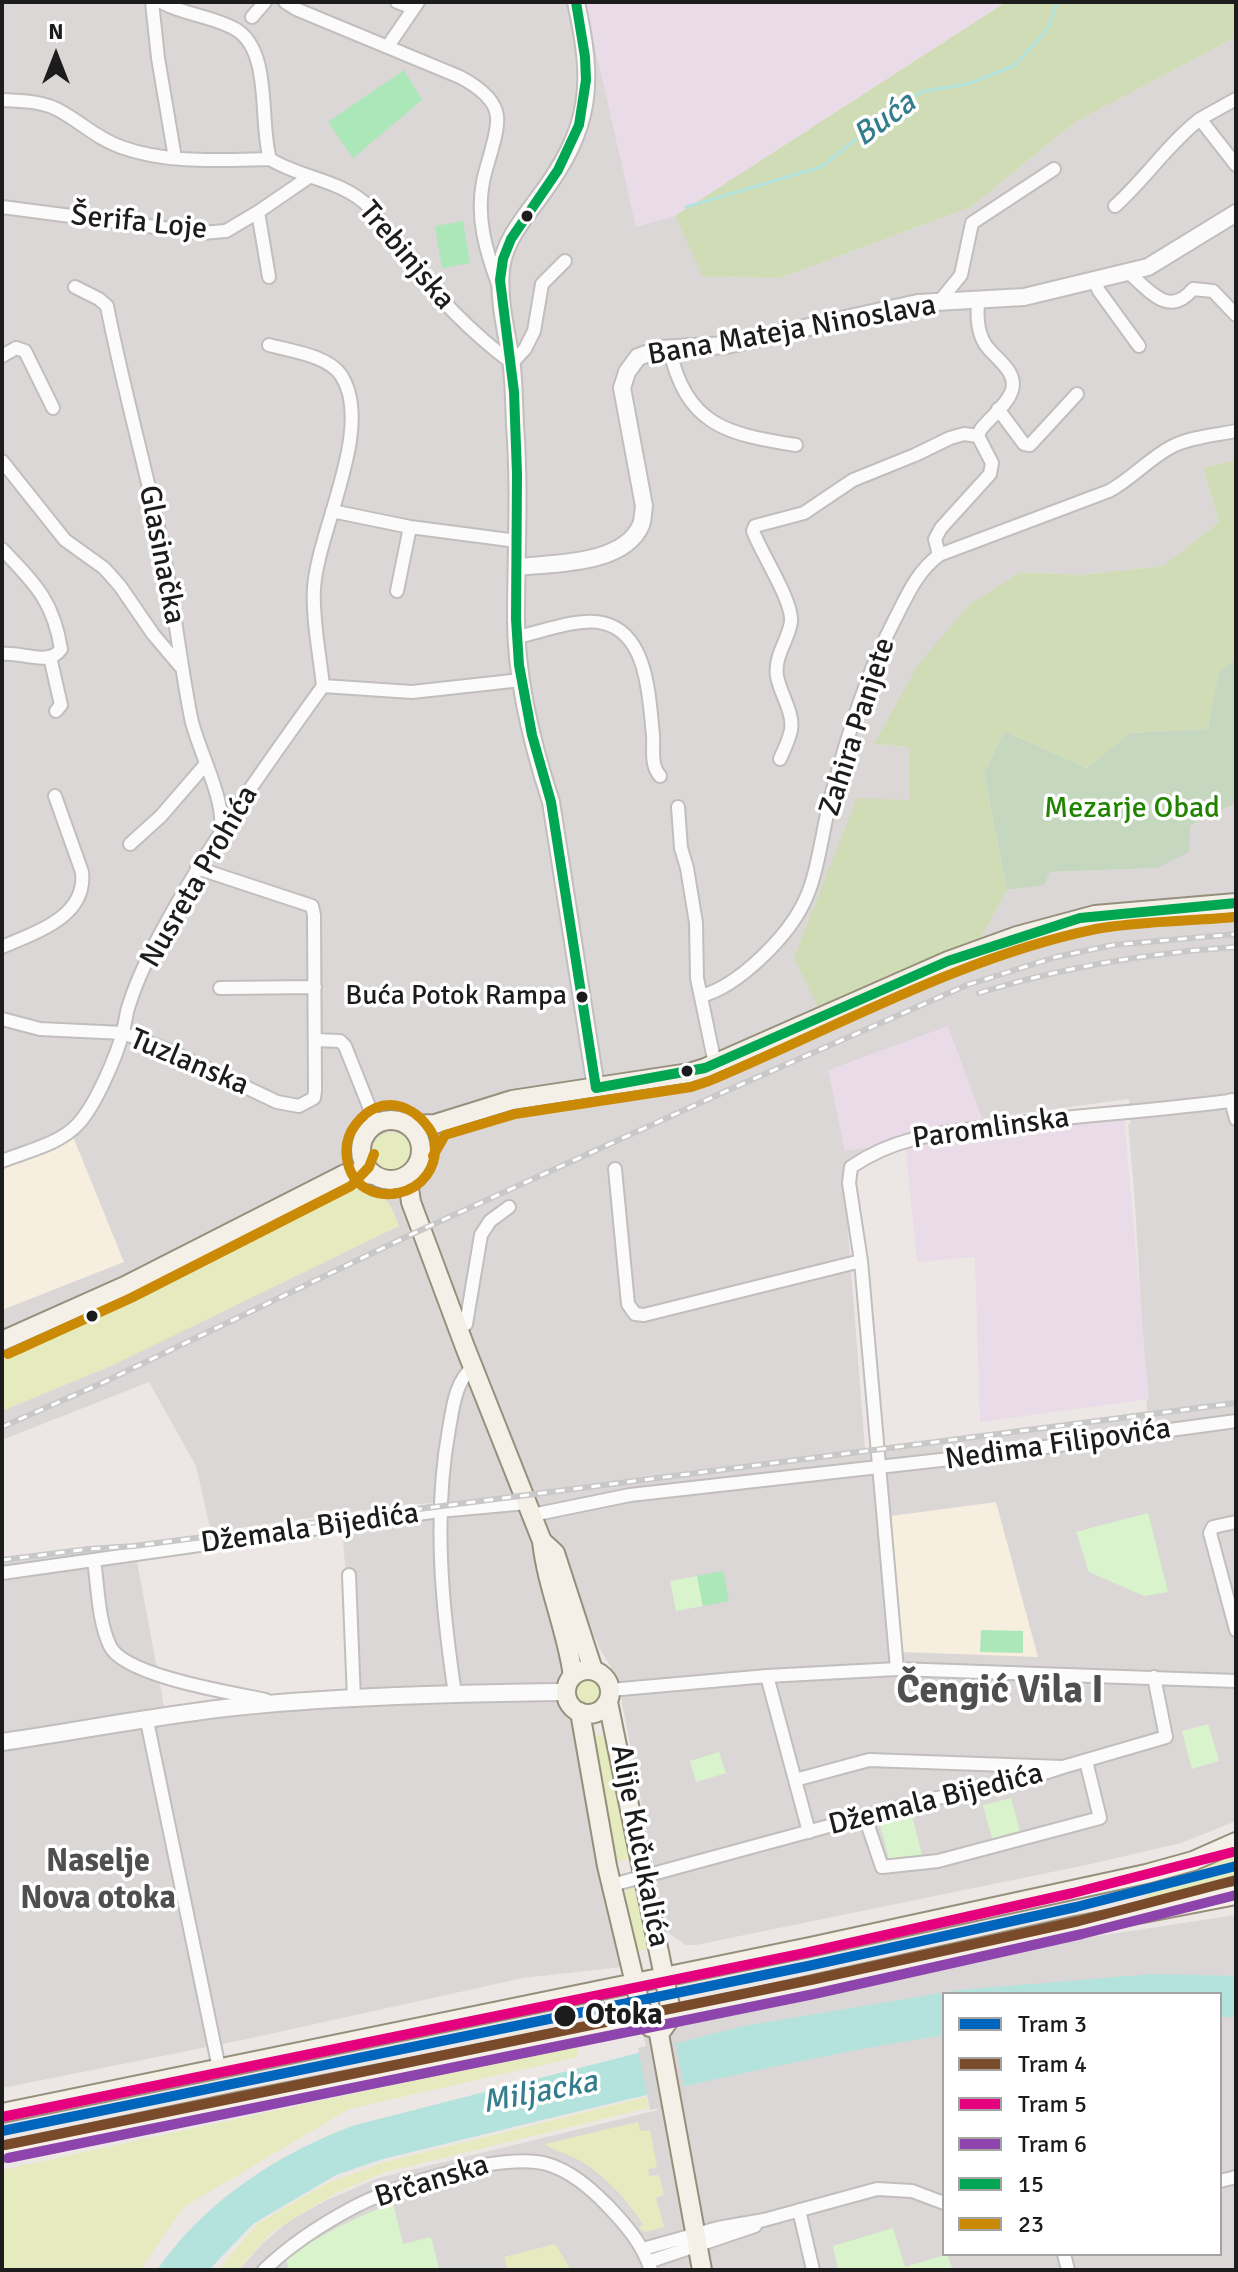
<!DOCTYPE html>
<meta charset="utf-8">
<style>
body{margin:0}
#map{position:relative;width:1238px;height:2272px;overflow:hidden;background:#ece7e4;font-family:Signika,sans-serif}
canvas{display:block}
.frame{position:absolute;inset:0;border:4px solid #1c1c1c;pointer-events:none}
.legend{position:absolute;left:942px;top:1992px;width:280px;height:264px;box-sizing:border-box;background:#fff;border:2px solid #a4a4a4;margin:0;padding:10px 14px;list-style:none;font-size:24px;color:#1c1c1c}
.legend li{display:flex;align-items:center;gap:16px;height:40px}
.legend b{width:40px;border:2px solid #a4a4a4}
.north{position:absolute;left:16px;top:16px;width:80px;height:80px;-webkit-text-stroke:6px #fff;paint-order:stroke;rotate:0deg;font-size:22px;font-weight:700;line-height:32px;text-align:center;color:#1c1c1c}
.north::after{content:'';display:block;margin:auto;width:28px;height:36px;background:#1c1c1c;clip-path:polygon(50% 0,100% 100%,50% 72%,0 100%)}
</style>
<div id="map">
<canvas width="1238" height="2272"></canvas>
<div class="frame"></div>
<ul class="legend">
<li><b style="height:10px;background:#0065bd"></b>Tram 3</li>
<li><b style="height:10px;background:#7a4b2a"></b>Tram 4</li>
<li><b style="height:10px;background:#e5007d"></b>Tram 5</li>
<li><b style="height:10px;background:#8e44ad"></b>Tram 6</li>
<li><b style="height:10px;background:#00a651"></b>15</li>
<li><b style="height:10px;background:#cb8a06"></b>23</li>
</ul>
<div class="north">N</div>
</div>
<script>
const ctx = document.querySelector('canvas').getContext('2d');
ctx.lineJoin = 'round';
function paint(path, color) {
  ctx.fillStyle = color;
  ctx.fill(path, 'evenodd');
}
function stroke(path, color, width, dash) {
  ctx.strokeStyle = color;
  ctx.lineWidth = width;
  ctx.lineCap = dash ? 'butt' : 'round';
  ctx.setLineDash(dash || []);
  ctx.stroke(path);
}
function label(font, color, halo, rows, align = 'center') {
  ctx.font = font + ' Signika,sans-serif';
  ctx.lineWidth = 7;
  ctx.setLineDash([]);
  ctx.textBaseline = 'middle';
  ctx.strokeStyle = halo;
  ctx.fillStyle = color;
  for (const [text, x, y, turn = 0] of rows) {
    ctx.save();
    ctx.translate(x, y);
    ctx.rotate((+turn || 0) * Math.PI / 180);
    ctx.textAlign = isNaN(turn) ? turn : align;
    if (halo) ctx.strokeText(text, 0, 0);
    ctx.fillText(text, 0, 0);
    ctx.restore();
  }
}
const residential = new Path2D(`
 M2,2H585L636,226L675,216L704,277L780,278L971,207L1074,123L1236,37V460L1203,468L1219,522L1163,566L1080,575L1021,572L874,744L909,747V801L965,967L1007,890L1043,885L1050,872L1157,868L1189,826L1203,817L1236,804V1821L1181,1843L1086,1865L696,1945H686L667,1932V1919L663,1913L617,1677L600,1649L536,1497L400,1505L211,1532L196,1466L149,1382L2,1440ZM1129,1099L1147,1411L1012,1432L865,1449L843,1167L890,1131Z
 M527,1503L572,1677L566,1692L568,1701L575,1710L631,1966L523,1978L247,2039L2,2088V1563L134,1546L166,1717L357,1699L342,1530Z
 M1236,1915V2270H239L263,2243L289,2221L325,2201L378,2178L658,2110L643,2033L1065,1941ZM944,1994H1220V2254H944Z`);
const industrial = new Path2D(`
 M585,2H1006L675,216L636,227Z
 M948,1026L985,1126L1124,1117L1149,1399L980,1422L975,1257L917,1262L905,1142L845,1151L828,1070Z`);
const education = new Path2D(`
 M72,1134L124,1262L2,1310V1162Z
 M996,1502L1038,1657L901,1652L891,1516Z`);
const grass = new Path2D(`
 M372 1152a20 20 0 1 1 40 0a20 20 0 1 1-40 0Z
 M358,1187C386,1194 390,1201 399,1226L111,1366L2,1411V1354L134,1295L298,1213Z
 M577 1692a12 12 0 1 1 24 0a12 12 0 1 1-24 0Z
 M607,1734L630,1859L616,1862L590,1737Z
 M1236,1851V1887L1149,1902L1143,1883Z
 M635,1881L654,1948L638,1951L625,1891L627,1885Z
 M576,2045L578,2057L349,2109L184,2207L140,2270H2V2170Z
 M646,2097L648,2108L385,2172L336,2193L272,2232L238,2270H218L258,2223L328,2183L382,2163Z
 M638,2122L640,2131L650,2130L657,2167L648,2169L649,2176L659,2175L664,2195L656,2198L664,2227L645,2232L639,2228L643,2224C626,2199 606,2176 579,2160C568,2154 554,2151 545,2144Z
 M555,2244L571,2270H508L504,2257Z`);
const forest = new Path2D(`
 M1006,2H1236V37L1074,123L971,207L780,278L703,277L675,216Z
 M1236,460V658L1218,673L1208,729L1129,733L1087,768L1004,731L984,774L1007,890L965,967L825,1021L794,958L857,798L909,800V747L874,744L918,665L970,604L1021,572L1080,575L1163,566L1219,522L1203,468Z`);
const cemetery = new Path2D(`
 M1236,658V804L1203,817L1190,826L1189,852L1157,868L1050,872L1044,885L1007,890L984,774L1004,731L1087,768L1129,733L1208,729L1218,673Z`);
const park = new Path2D(`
 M1148,1513L1168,1592L1144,1596L1089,1572L1076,1532Z
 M697,1576L703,1606L676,1611L670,1581Z
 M1208,1724L1219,1761L1192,1769L1182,1731Z
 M719,1752L726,1773L696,1782L690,1761Z
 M1011,1798L1021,1835L993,1842L983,1805Z
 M910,1808L922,1855L890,1864L878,1817Z
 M393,2203L403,2244L431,2237L439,2269L289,2270L286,2259C319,2235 354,2218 393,2203Z
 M893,2228L905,2267L947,2254L953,2270H838L833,2246Z`);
const pitch = new Path2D(`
 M404,70L422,100L353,158L328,122Z
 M463,221L470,263L442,268L435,226Z
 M723,1571L729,1601L703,1606L697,1576Z
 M981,1630L1023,1631V1653L980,1652Z`);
const parking = new Path2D(`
 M1180,1120L1207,1229L1157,1241L1154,1227L1137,1224L1128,1124Z
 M1175,1323L1181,1343L1226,1331L1236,1370V1399L1182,1406L1169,1404L1160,1397L1149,1377L1146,1341Z
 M565,1769L582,1854L574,1855L557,1771Z
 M524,1888L526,1894L541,1888L542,1904L489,1927L488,1918L493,1893Z
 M944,2112V2187L883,2164L874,2131Z
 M547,2151L564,2157L593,2174L622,2200L641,2224L634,2228L616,2205L589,2181L546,2159Z
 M503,2169H513L516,2178L525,2175L543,2241L493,2255L497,2270H430L493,2253L480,2206L469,2208L463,2187L473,2184L471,2176Z`);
const water = new Path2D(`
 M1152,1974L1236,1976V2017H1220V1994H944V2035C755,2065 569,2114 383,2159L336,2175L253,2224L209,2270H157C204,2202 278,2153 355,2125L744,2026L959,1990Z`);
const pier = new Path2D(`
 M675,2039L687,2102L650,2110L638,2048Z`);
const stream = new Path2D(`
 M686,207L821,167L888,114L923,91L968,84L1014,66L1048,29L1057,2`);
const minor = new Path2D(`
 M152,2L158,58L175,158
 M161,2C184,15 214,16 237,30C272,53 259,123 270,159C300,178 342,180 368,206C382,221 391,240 404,256C437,296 470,332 512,363L525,349L534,331L542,284L565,261
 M285,2L296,9L460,77C475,85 495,98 497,116C499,134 486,164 483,182C476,218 486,251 498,284
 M397,2L413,8
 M252,17L265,2
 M388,46L418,2
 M2,100C23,101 44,101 62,112C83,124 98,139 121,147C168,164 220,160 270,159
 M1200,119L1236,99
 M1115,206C1145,179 1168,144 1200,119L1236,165
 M2,207L201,233L226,231L258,212L309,177
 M258,212L269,277
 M1129,273C1150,291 1169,318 1193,289L1213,291L1236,315
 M1094,280L1099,291L1139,346
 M75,287L99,299L107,306C123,388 146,468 163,550C174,605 180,662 191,718C198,751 228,803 220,835
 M939,302L961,275L972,223L1054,169
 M669,347C686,425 725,434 796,445
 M2,356L16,348L25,351L53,408
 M998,409L1024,444L1030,445L1077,394
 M2,461L65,540L104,568L120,586L153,634L180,666
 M332,511L410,527L517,541
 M2,549C35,584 53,600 61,649C49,667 20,651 2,654
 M939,555L935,539L941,528L990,474L992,463L978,436L981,429C990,418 1008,404 1012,390C1018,371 994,358 985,344C977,331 977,316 978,301
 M397,591L410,527
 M518,637C541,632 580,617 603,623C648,633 649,698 653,735C654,748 650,765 660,776
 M50,657L61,705L56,711
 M323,686L412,692L521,680
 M780,759C784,750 789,740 791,730C794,712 780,694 777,676C774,656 788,641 791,622C793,601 761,553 753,531L755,526L804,513L853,480L915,455L950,438L964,434L978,436
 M678,807L681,848L687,868L696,923L697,978L715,1064
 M130,844L161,816L205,765
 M2,947C36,932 87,917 82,872L55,796
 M220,988L315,987
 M701,996C739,986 790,935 806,898C818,872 823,827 831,797C847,737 866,675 895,619C908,594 916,573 939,555L1109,491C1132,479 1149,458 1173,446C1191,437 1216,435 1236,431
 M2,1019L40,1029L123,1033L170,1051L277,1102L299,1106L314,1098L315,1091L314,915L312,906L197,868
 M315,1040L340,1041L345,1046L376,1124
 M1231,1100L1236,1119
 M2,1161C27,1151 60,1144 78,1124C95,1106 117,1056 123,1031C125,1024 126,1015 128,1008C135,985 146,961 157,940C204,851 264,768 323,686C320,657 312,617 314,588C318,529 375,427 341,375C327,355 290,351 269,345
 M615,1169L628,1304L635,1314L644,1315L861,1261
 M458,1330L466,1324L481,1235L490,1221L509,1207
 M532,1515L630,1495L994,1454L1236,1421
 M1236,1522L1213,1527L1210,1533L1236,1630
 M94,1560C98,1587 98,1621 110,1646C124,1676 233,1693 266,1700
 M2,1573L439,1511L527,1503
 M349,1575L354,1699
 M897,1669L861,1261L849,1183L851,1167C898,1135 943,1133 997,1126C1077,1115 1157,1111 1236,1100
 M767,1676L809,1832
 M610,1690L767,1676L897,1669L1236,1681
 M455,1694C442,1608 433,1516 449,1429C453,1407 455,1382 473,1367
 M147,1721L219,2068
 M795,1780L869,1760L1063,1767L1166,1737L1154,1677
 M865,1817L882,1867L938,1861L1100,1818L1086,1761
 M612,1885L921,1801L1003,1786L1063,1767
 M1220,2181L1236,2177
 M799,2210L813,2270
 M643,2249L718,2228L764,2220L877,2189L912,2191L944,2203
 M1064,2254L1068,2270
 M648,2262L755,2226
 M264,2270C290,2245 322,2224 354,2207C396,2185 501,2152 547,2164C571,2171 590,2188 607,2205C626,2225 642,2243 651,2270`);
const tertiary = new Path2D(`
 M576,2C594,83 592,126 541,195C525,217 504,241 501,269C498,298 506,331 511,359C514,380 514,404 515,425C520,490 516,554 516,619C516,680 532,744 551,802L596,1088
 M518,567C554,563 624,565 641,525C643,520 643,512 644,506L622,388L627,372L638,357L660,349L727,345L918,303L1024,297L1148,267L1236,213
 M2,1742C76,1731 150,1717 225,1708C335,1696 455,1693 566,1692`);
const secondary = new Path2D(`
 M361 1150a30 30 0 1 1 60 0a30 30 0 1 1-60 0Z
 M409,1125L435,1124L512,1100L689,1073L705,1068L948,961L1017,936L1095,915L1236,903
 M416,1167L409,1188L411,1202L465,1347L542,1541C547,1587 567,1630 573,1676
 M2,1341L125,1286L345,1174L356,1173L374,1175
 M542,1541L555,1553L593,1670
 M566 1692a22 22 0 1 1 44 0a22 22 0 1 1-44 0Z
 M608,1702L672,2016L659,2034
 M580,1712L607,1866L644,2021L650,2027
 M659,2034L702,2270
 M2,2113L810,1947L1146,1874L1193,1861L1236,1842
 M2,2152L238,2102L692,2012L1076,1926L1236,1895`);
const rail = new Path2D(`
 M979,993C1063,967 1148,953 1236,947
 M2,1427L102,1383L410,1235L726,1091L967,985L1056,957L1113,945L1236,934
 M2,1560L89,1549L134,1546L1236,1403`);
const bus1 = new Path2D(`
 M576,2L585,57L586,80L579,125L558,170L511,239L503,259L500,280L514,392L517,474L516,619L519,665L532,735L551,802L596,1088
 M596,1088L705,1068L948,961L1080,918L1236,903`);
const bus2 = new Path2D(`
 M432,1133C414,1103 380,1093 356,1124C348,1134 345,1146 347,1159C356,1216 446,1200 434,1137
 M433,1156L445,1135L515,1114L691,1087L709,1081C833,1029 963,956 1096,929C1138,921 1192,921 1236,917
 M8,1354L131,1298L351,1186L369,1167L374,1154`);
const tram1 = new Path2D(`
 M2,2131L808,1966L1076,1907L1236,1866`);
const tram2 = new Path2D(`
 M5,2145L811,1980L1079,1921L1236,1880`);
const tram3 = new Path2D(`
 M2,2117L805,1953L1073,1893L1233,1852`);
const tram4 = new Path2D(`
 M8,2158L814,1994L1082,1934L1236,1895`);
const markers = [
 [527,216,7,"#1c1c1c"],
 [582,997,7,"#1c1c1c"],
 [687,1071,7,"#1c1c1c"],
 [92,1316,7,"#1c1c1c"],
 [565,2016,12,"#1c1c1c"]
];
const busNames = [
 ["Buća Potok Rampa",567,997]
];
const streetNames = [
 ["Šerifa Loje",139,223,6],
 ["Trebinjska",406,256,50],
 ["Bana Mateja Ninoslava",792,331,-10],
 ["Glasinačka",161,555,79],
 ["Zahira Panjete",858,727,-72],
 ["Nusreta Prohića",200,877,-60],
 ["Tuzlanska",189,1063,23],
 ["Paromlinska",991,1129,-8],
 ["Nedima Filipovića",1058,1445,-8],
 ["Džemala Bijedića",310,1529,-8],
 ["Džemala Bijedića",936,1800,-14],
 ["Alije Kučukalića",639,1846,79],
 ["Brčanska",432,2182,-17]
];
const parkNames = [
 ["Mezarje Obad",1132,809]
];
const stopNames = [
 ["Otoka",585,2016]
];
const waterNames = [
 ["Buća",885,120,-36],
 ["Miljacka",540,2093,-11]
];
const neighbourhoodNames = [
 ["Naselje",98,1863],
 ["Nova otoka",98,1900]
];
const districtNames = [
 ["Čengić Vila I",1000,1692]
];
paint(residential, '#dbd7d6');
paint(industrial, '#e9dbe7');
paint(education, '#f6eede');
paint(grass, '#e6ebbf');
paint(forest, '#d0dcb6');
paint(cemetery, '#c6d7bf');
paint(park, '#d9f4cc');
paint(pitch, '#abe7b9');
paint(parking, '#dbd9d8');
paint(water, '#b4e3dd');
paint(pier, '#d7d6d5');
stroke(stream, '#b4e3dd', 3);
stroke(minor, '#c1bebd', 16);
stroke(tertiary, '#c1bebd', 20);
stroke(secondary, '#968f7c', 22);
stroke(minor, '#fcfbfb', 12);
stroke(tertiary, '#fcfbfb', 16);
stroke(secondary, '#f4f0e8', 18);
stroke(rail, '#c9c8c8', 6);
stroke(rail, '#fff', 3, [9]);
stroke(bus1, '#00a651', 10);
stroke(bus2, '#cb8a06', 10);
stroke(tram1, '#0065bd', 10);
stroke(tram2, '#7a4b2a', 10);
stroke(tram3, '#e5007d', 10);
stroke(tram4, '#8e44ad', 10);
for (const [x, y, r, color] of markers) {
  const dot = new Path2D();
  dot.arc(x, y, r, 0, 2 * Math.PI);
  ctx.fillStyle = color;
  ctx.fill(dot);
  stroke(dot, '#fff', 3);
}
label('28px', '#1c1c1c', '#fff', busNames, 'right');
label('30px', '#1c1c1c', '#fff', streetNames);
label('30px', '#218401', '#fff', parkNames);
label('bold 30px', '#1c1c1c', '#fff', stopNames, 'left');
label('italic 32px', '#347d8c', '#fff', waterNames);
label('bold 32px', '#4f4f4f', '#fff', neighbourhoodNames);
label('bold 38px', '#4f4f4f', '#fff', districtNames);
</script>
